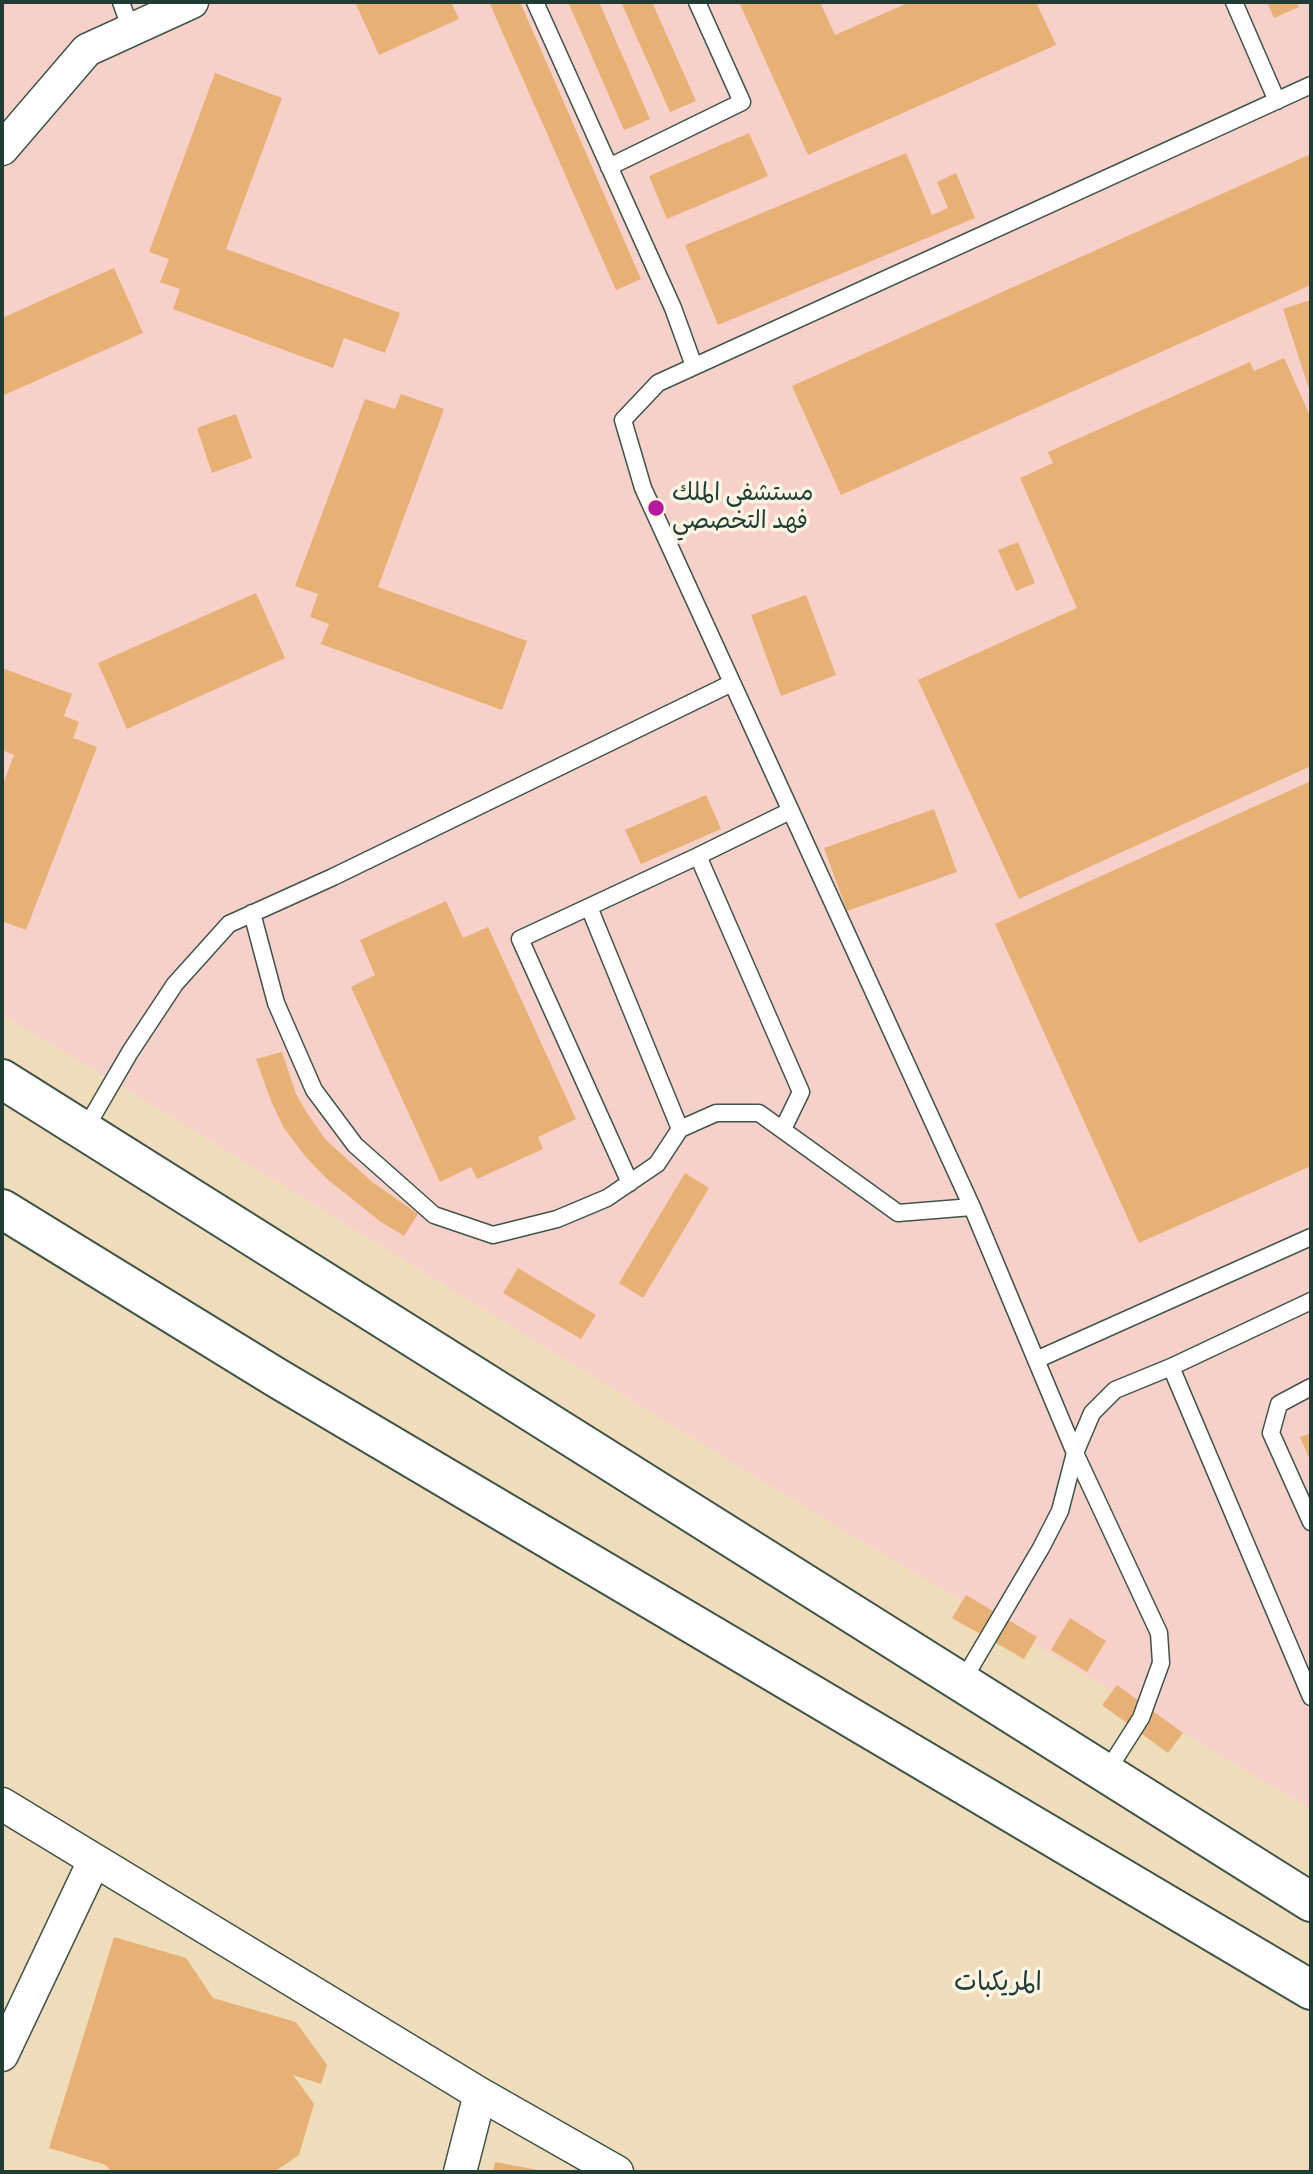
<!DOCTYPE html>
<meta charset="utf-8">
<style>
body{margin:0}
#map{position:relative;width:1313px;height:2174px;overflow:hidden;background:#efdcbb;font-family:Itim,sans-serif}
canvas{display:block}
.frame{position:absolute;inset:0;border:4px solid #1f3d34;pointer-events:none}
</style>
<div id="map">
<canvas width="1313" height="2174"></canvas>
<div class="frame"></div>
</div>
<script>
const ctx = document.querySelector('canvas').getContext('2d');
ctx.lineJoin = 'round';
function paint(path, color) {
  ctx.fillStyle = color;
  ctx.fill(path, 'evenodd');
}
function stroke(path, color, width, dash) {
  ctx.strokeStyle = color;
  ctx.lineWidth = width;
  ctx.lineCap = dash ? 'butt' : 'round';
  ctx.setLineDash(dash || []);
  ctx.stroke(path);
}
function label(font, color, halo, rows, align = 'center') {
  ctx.font = font + ' Itim,"Playpen Sans Arabic",sans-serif';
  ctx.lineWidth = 7;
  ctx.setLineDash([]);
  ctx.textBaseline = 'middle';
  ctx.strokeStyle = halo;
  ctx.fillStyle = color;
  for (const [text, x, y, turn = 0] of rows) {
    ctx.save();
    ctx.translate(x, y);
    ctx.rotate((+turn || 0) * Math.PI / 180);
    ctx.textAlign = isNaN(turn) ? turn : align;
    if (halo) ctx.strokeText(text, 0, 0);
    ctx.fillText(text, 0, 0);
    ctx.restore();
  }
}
const built = new Path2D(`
 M2,2H1311V1809L836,1526L102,1074L2,1015Z`);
const building = new Path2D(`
 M355,2H451L459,19L379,55Z
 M489,2H520L641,279L616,290Z
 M568,2H599L650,119L624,130Z
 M621,2H652L696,101L670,112Z
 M739,2H820L835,35L910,2H1036L1056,45L808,155Z
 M1267,2H1297L1299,7L1274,18Z
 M215,73L282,98L226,249L400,313L385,353L344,338L333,368L173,309L180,289L160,282L169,259L149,252Z
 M749,133L768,176L667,219L649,176Z
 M906,153L932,215L948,208L937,182L956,173L975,218L718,325L685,245Z
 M1311,154V285L841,495L792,386Z
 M114,268L143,333L2,396V318Z
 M1311,300V395L1283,309Z
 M1284,358L1311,418V766L1019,899L918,680L1077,608L1020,478L1053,463L1048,452L1250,362L1254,371Z
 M401,394L444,409L378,587L527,641L502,710L321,644L329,624L310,617L318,594L295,586L365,399L395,409Z
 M236,414L252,458L212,473L197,428Z
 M1018,542L1035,583L1016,591L998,550Z
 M256,593L285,658L127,729L98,663Z
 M806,595L836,675L781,696L751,615Z
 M2,668L72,694L64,716L79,722L73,738L97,747L26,930L2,921V787L14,755L2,750Z
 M1311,781V1166L1139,1243L995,924Z
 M706,795L721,829L641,864L625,830Z
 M934,809L957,872L847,911L824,848Z
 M446,901L463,938L488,927L576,1119L538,1137L543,1149L477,1179L471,1167L440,1182L351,987L375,975L360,940Z
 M282,1052L296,1094L307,1113L325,1139L371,1181L418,1214L404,1236L381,1222L327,1179L305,1156L284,1128L271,1101L256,1059Z
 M685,1173L709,1188L643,1298L619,1283Z
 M518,1268L596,1315L581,1339L503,1293Z
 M1311,1433V1462L1300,1437Z
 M966,1595L1037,1637L1024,1659L952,1618Z
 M1070,1618L1106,1641L1087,1672L1051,1650Z
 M1117,1685L1183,1733L1168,1753L1102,1705Z
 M114,1937L186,1958L213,1998L296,2022L327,2065L321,2084L293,2075L314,2104L299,2155L274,2172H111L106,2165L49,2148Z
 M495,2162L543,2171V2172H493Z`);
const service = new Path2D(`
 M121,2L131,30
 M535,2L673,308L694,366
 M1234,2L1277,101
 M609,167L742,102L697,2
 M589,907L680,1129
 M252,913L276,1003L314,1090L355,1145L434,1215L493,1235L557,1219L607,1198L657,1164L680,1129L716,1113H759L898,1213L972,1207
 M783,1129L801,1092L698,856L790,811
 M84,1131L130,1052L175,984L229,924L333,877L732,683
 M630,1183L520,939L698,856
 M1036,1360L1311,1237
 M1171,1367L1311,1697
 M1311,1387L1279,1404L1271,1433L1311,1522
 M962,1682L1041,1548L1060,1511L1075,1453L1092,1413L1115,1390L1171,1367L1311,1301
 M1106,1773L1141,1718L1161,1663L1159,1633L1075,1453L972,1207L643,488L623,420L658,383L1311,85`);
const minor = new Path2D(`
 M2,149L87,50L192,2
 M2,1804L480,2094L617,2172
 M2,2055L94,1861
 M460,2172L480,2094`);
const tertiary = new Path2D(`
 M2,1079L1311,1902
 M2,1209L277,1378L1311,1990`);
const markers = [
 [656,508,9,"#b5179e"]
];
const poiNames = [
 ["مستشفى الملك",672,494],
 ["فهد التخصصي",672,522]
];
const neighbourhoodNames = [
 ["المريكبات",998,1983]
];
paint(built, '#f7d1c9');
paint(building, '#e7b074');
stroke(service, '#3e5548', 19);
stroke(minor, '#3e5548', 35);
stroke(tertiary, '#3e5548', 42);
stroke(service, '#fff', 16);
stroke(minor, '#fff', 32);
stroke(tertiary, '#fff', 38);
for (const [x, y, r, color] of markers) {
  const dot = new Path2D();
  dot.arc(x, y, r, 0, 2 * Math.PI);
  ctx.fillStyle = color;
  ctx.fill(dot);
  stroke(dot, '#fcf5e5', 2.5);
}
label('24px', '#1f3d34', '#fcf5e5', poiNames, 'left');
label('26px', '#1f3d34', '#fcf5e5', neighbourhoodNames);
</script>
